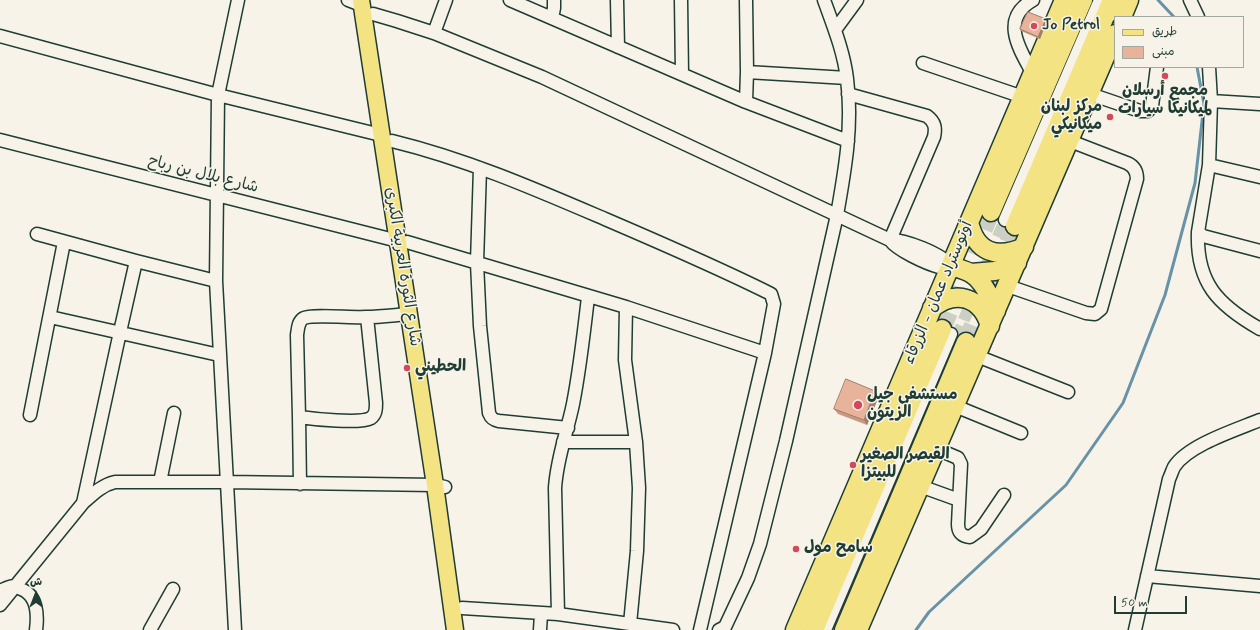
<!DOCTYPE html>
<meta charset="utf-8">
<style>
body{margin:0}
#map{position:relative;width:1260px;height:630px;overflow:hidden;background:#f7f3e8;font-family:Mynerve,"Playpen Sans Arabic",sans-serif}
canvas{display:block}
.legend{position:absolute;left:1114px;top:16px;width:130px;height:52px;box-sizing:border-box;background:#f7f3e8;border:1px solid #a1aaa0;margin:0;padding:5px 7px;list-style:none;font-size:12px;color:#1f3d34}
.legend li{display:flex;align-items:center;gap:8px;height:20px}
.legend b{width:20px;border:1px solid #a1aaa0}
.north{position:absolute;left:16px;top:574px;width:40px;height:40px;-webkit-text-stroke:3px #f7f3e8;paint-order:stroke;rotate:0deg;font-size:11px;font-weight:700;line-height:16px;text-align:center;color:#1f3d34}
.north::after{content:'';display:block;margin:auto;width:14px;height:18px;background:#1f3d34;clip-path:polygon(50% 0,100% 100%,50% 72%,0 100%)}
.scale{position:absolute;left:1114px;top:596px;width:73px;height:18px;box-sizing:border-box;border:2px solid #1f3d34;border-top:0;padding-left:5px;font-size:12px;line-height:14px;white-space:nowrap;color:#1f3d34;-webkit-text-stroke:3px #f7f3e8;paint-order:stroke}
</style>
<div id="map">
<canvas width="1260" height="630"></canvas>
<ul class="legend">
<li><b style="height:5px;background:#f4e382"></b>طريق</li>
<li><b style="height:11px;background:#e7b39b"></b>مبنى</li>
</ul>
<div class="north">ش</div>
<div class="scale">50 m</div>
</div>
<script>
const ctx = document.querySelector('canvas').getContext('2d');
ctx.lineJoin = 'round';
function stroke(path, color, width, dash) {
  ctx.strokeStyle = color;
  ctx.lineWidth = width;
  ctx.lineCap = dash ? 'butt' : 'round';
  ctx.setLineDash(dash || []);
  ctx.stroke(path);
}
function paint(path, color) {
  ctx.fillStyle = color;
  ctx.fill(path, 'evenodd');
}
function label(font, color, halo, rows, align = 'center') {
  ctx.font = font + ' Mynerve,"Playpen Sans Arabic",sans-serif';
  ctx.lineWidth = 3;
  ctx.setLineDash([]);
  ctx.textBaseline = 'middle';
  ctx.strokeStyle = halo;
  ctx.fillStyle = color;
  for (const [text, x, y, turn = 0] of rows) {
    ctx.save();
    ctx.translate(x, y);
    ctx.rotate((+turn || 0) * Math.PI / 180);
    ctx.textAlign = isNaN(turn) ? turn : align;
    if (halo) ctx.strokeText(text, 0, 0);
    ctx.fillText(text, 0, 0);
    ctx.restore();
  }
}
const stream = new Path2D(`
 M1158,0L1174,17
 M916,630L929,612L1066,485L1123,403L1165,295L1195,183L1204,104L1197,67`);
const minorTunnel = new Path2D(`
 M957,337L1005,220`);
const highwayTunnel = new Path2D(`
 M942,329L991,212
 M966,342L1015,226`);
const minor = new Path2D(`
 M348,0L361,5
 M510,0L746,102L848,141
 M617,0L618,47
 M681,0L682,74
 M746,0L747,72L746,102
 M1190,0L1198,17
 M373,14L397,21L434,33L542,77L890,240C904,239 942,254 951,266C947,267 943,268 939,267C925,263 897,250 890,240
 M552,18L554,8V0
 M835,30L857,0
 M434,33L446,0
 M0,36L218,95L381,135
 M923,63L1023,97
 M1209,67L1211,101L1260,104
 M747,72L847,78
 M1033,74C1020,50 999,19 1033,0
 M848,94L927,116C935,122 936,128 934,137L890,240
 M1090,94L1140,111H1148L1152,106L1157,67
 M1211,101L1209,165L1198,232L1203,236L1260,251
 M0,140L398,241
 M392,141C466,159 535,189 605,219C661,243 717,267 771,294L774,304L765,353L700,630
 M1209,165L1260,177
 M480,168L477,263L480,326L489,413C491,418 493,420 499,421L568,428
 M1005,220L1100,0
 M1198,232C1196,283 1218,305 1260,329
 M37,234L136,261L216,281
 M407,242L626,307L765,353
 M1008,286L1086,313L1095,314L1101,309L1137,179C1137,171 1134,166 1127,163L1070,141
 M626,307L625,360L636,442L639,488L637,551L630,624
 M50,317L219,355
 M367,317L376,403C376,409 376,414 371,418C361,424 313,419 299,417L297,335C298,329 298,321 304,318C313,314 353,318 366,317C380,317 395,315 409,314
 M977,356L1068,392
 M955,406L1021,433
 M30,415L64,242
 M299,417L300,484
 M563,442H636
 M937,449L958,458L961,464L958,524C958,532 961,536 970,537L981,529L1004,495
 M160,482L174,413
 M920,486L959,500
 M83,503L120,332L136,261
 M1147,576L1260,586
 M0,591C4,589 11,586 15,586C17,586 19,588 21,589C37,595 38,615 36,630
 M0,605L83,503C93,494 102,485 115,482H227L435,485L445,487
 M462,608L558,614L673,630
 M558,614L555,488C557,457 567,433 573,404C580,368 584,332 588,297
 M150,630L173,589
 M235,630L216,281L218,95L238,0
 M540,630L541,614
 M719,630L725,627L748,578L760,544L786,441L837,215C845,170 853,125 847,79C844,52 833,25 824,0
 M825,630L951,334
 M1135,630L1169,479C1171,475 1172,471 1174,467C1188,445 1236,430 1260,420`);
const major = new Path2D(`
 M361,0L435,485L455,630`);
const highway = new Path2D(`
 M1122,17L1129,0
 M991,212L1083,0
 M969,222C976,253 997,259 1024,247
 M1015,226L1112,0
 M951,266C957,268 966,270 972,274C984,282 991,298 996,311
 M971,273L995,271L1017,263
 M932,308C956,289 981,297 990,326
 M795,630L1064,0
 M814,630L942,329
 M844,630L966,342
 M858,630L1115,34`);
const wall = new Path2D(`
 M1046,19L1047,21L1040,39L1021,31L1020,29Z
 M875,391L879,396L867,425L838,414L834,409Z`);
const shadedWall = new Path2D(`
 M1046,19L1047,21L1040,39L1038,37Z
 M875,391L879,396L867,425L864,420Z`);
const building = new Path2D(`
 M1028,12L1046,19L1038,37L1020,29Z
 M846,379L875,391L864,420L834,409Z`);
const markers = [
 [1034,26,4,"#d1495b"],
 [1165,76,4,"#d1495b"],
 [1110,117,4,"#d1495b"],
 [407,368,4,"#d1495b"],
 [858,405,5,"#d1495b"],
 [853,465,4,"#d1495b"],
 [796,549,4,"#d1495b"]
];
const poiNames = [
 ["Jo Petrol",1042,26],
 ["مجمع أرسلان",1165,92,"center"],
 ["لميكانيكا سيارات",1165,110,"center"],
 ["مركز لبنان",1102,108,"right"],
 ["ميكانيكي",1102,126,"right"],
 ["الحطيني",415,368],
 ["مستشفى جيل",867,396],
 ["الزيتون",867,414],
 ["القيصر الصغير",861,456],
 ["للبيتزا",861,474],
 ["سامح مول",804,549]
];
const streetNames = [
 ["شارع بلال بن رباح",203,175,14],
 ["شارع الثورة العربية الكبرى",402,267,81],
 ["أوتوستراد عمان - الزرقاء",939,293,-67]
];
stroke(stream, '#6792a7', 3);
stroke(minorTunnel, '#cccfc4', 12, [12, 6]);
stroke(highwayTunnel, '#cccfc4', 18, [18, 9]);
stroke(minor, '#1f3d34', 15);
stroke(major, '#1f3d34', 19);
stroke(highway, '#1f3d34', 21);
stroke(minor, '#f7f3e8', 12);
stroke(major, '#f4e382', 16);
stroke(highway, '#f4e382', 18);
paint(wall, '#c79a85');
paint(shadedWall, '#a27d6c');
paint(building, '#e7b39b');
stroke(building, '#a27d6c', 1);
for (const [x, y, r, color] of markers) {
  const dot = new Path2D();
  dot.arc(x, y, r, 0, 2 * Math.PI);
  ctx.fillStyle = color;
  ctx.fill(dot);
  stroke(dot, '#f7f3e8', 1.5);
}
label('bold 16px', '#1f3d34', '#f7f3e8', poiNames, 'left');
label('16px', '#1f3d34', '#f7f3e8', streetNames);
</script>
